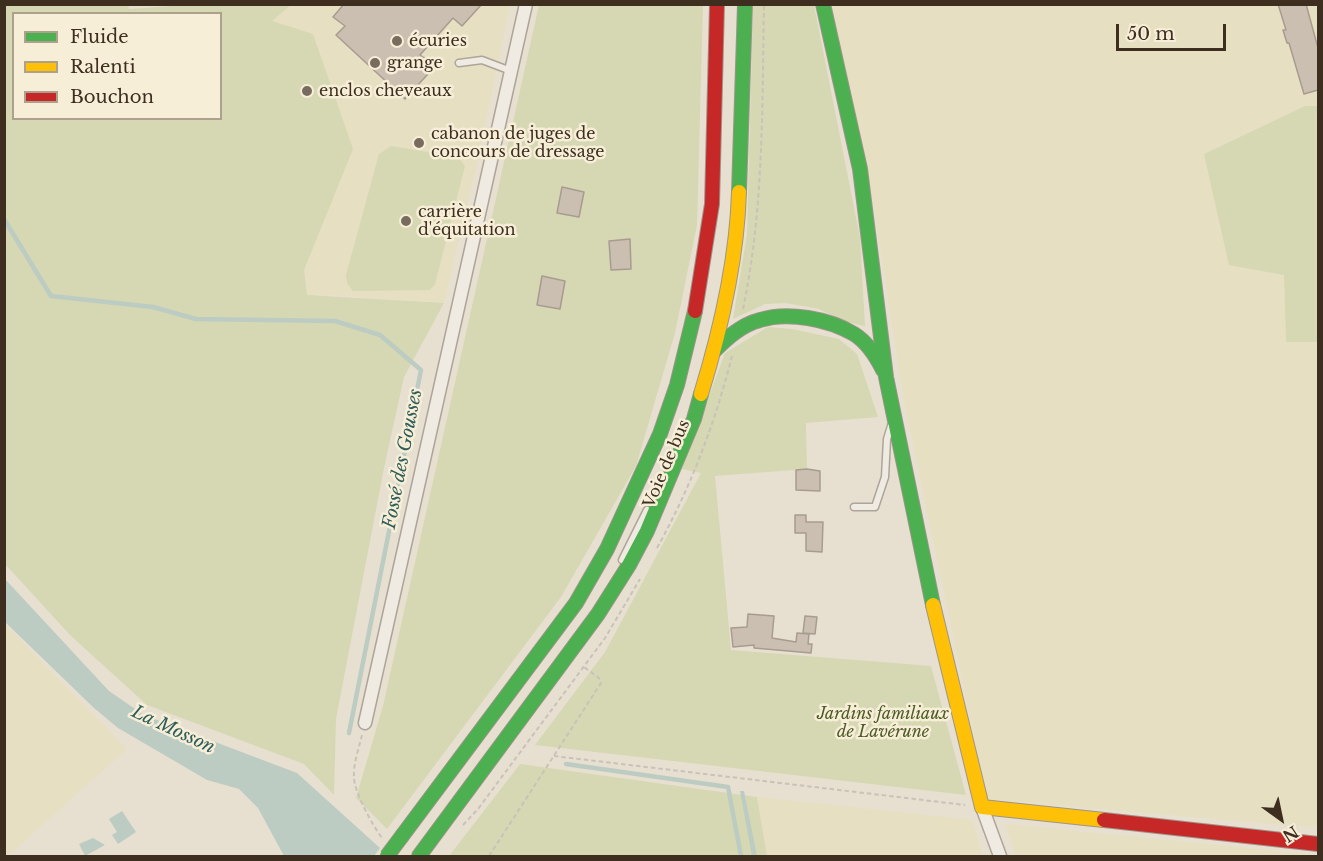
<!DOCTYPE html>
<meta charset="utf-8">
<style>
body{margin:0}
#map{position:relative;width:1323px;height:861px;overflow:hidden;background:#e7e0d1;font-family:"Libre Baskerville",serif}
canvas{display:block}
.frame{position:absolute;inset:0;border:6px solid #3d2e20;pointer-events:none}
.legend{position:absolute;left:12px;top:12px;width:210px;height:108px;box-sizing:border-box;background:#f7eed8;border:2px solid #ada18e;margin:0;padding:8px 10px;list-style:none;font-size:18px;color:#3d2e20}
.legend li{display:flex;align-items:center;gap:12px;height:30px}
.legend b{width:30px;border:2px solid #ada18e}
.north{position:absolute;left:1251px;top:789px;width:60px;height:60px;-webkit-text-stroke:4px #f7eed8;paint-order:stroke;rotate:147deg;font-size:16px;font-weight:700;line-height:24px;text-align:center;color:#3d2e20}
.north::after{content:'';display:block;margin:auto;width:21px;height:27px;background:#3d2e20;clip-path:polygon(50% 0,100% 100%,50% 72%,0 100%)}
.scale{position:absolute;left:1116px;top:24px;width:110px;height:27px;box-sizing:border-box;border:3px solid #3d2e20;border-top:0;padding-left:8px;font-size:18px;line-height:21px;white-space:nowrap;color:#3d2e20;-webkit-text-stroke:4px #f7eed8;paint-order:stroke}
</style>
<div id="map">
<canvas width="1323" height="861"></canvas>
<div class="frame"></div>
<ul class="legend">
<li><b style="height:8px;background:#4caf50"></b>Fluide</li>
<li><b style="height:8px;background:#ffc107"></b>Ralenti</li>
<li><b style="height:8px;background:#c62828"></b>Bouchon</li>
</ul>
<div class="north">N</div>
<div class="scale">50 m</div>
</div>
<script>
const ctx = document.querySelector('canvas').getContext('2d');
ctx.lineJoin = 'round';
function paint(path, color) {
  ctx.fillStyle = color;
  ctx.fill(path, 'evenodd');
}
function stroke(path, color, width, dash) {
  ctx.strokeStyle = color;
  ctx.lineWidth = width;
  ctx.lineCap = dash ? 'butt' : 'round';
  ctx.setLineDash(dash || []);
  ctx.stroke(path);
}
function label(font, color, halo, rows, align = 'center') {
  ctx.font = font + ' "Libre Baskerville",serif';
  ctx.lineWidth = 5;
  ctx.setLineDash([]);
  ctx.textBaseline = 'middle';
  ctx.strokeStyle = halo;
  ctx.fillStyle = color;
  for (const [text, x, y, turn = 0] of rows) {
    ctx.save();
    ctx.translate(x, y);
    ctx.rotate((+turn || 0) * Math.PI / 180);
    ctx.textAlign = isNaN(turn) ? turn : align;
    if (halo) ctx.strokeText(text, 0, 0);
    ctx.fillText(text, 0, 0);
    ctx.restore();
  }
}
const farmland = new Path2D(`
 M291,5H510L477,164L444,303L332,295L307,296L271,21Z
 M829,5H1318V106H1305L1204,154L1284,275L1286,341L1318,342V828L987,799L903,396L868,170Z
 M5,624L127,749L8,856H4Z
 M757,797L973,820L982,856H767Z
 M1005,824L1318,855V856H1016Z`);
const green = new Path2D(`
 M128,5L129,9L201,4L291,5L272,21L313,34L353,149L304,270L307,295L444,303L404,377L384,468L336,719L334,795L304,764L147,705L70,635L5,564V5ZM14,14H220V118H14Z
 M539,5H703L697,225L675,333L636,466L561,597L387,829L356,798L383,706Z
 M753,5H814L860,238L865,326L842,321L819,309L786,303L765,304L733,319L747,234Z
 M1305,106H1318V342H1286L1284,275L1229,265L1204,154Z
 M391,146L458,157L465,166L435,284L430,290L353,291L347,283L346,275L379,154Z
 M768,327L792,329L839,339L857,354L878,417L806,423L807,469L715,476L731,650L931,666L966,795L535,745L605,652L701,473L682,469L725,353Z
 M520,764L757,797L767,856H449Z`);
const water = new Path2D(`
 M5,579L109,691L144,715L297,773L380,848L374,856H284L258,808L239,789L207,780L118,728L94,708L5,622Z
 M740,791H744L757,856H752Z
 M122,811L136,832L118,844L112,835L117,832L109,819Z
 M93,838L105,845L85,856L79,844Z`);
const stream = new Path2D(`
 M4,219L51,296L153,307L196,319L335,321L380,335L421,370L349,733
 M566,764L728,787L741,856`);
const building = new Path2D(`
 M344,4H482L462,26L453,18L420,55L426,59L419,66L428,74L405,99L336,35L345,26L333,17Z
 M1278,4H1306L1318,48V90L1304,94L1289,43H1287L1283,30H1286Z
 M562,187L584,192L579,217L557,213Z
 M630,239L631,269L611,270L609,241Z
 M542,276L565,281L560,309L537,305Z
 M807,469L820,471V491L796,490V470Z
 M795,515H806V522H823L822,552L806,551V533H795Z
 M748,614L774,616L772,638L796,642L797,633L809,634L808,644H812L811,653L754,648V645L733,647L731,628L747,627Z
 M805,616L817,617L815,634L803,633Z`);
const path = new Path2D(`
 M743,309C764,209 762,106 764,4
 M657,548C691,487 715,423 732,356
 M362,735C359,748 353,764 354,777C354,792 373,826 382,838
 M554,756L965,805
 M463,825L478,809L605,638L640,579
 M489,856L601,683L599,678L584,667`);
const lane = new Path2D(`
 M459,63L482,60L511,71
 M854,507H875L885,477L887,439L891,426
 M622,560L647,510`);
const street = new Path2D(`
 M365,723L526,4
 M982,807L1000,856`);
const fast = new Path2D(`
 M823,4L860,169L886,377L933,605
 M739,192L745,4
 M714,351C727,338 741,325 760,320C788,311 829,319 854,334C867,342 876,356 883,370
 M402,836L576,603L607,549L660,434L677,385L695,311
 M419,856L598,614L629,565L647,531L694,419L701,394`);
const slow = new Path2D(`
 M701,394C721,329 737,260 739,192
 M933,605L982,807L1104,820`);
const jam = new Path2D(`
 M695,311L712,204L717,4
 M1104,820L1318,844`);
const fastBridge = new Path2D(`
 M387,856L402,836`);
const markers = [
 [397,41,6,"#786c5e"],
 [375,63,6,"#786c5e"],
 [307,91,6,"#786c5e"],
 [419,143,6,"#786c5e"],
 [406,221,6,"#786c5e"]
];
const poiNames = [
 ["écuries",409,41],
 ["grange",387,63],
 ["enclos cheveaux",319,91],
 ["cabanon de juges de",431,134],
 ["concours de dressage",431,152],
 ["carrière",418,212],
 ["d'équitation",418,230]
];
const streetNames = [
 ["Voie de bus",667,464,-67]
];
const parkNames = [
 ["Jardins familiaux",883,714],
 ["de Lavérune",883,732]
];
const waterNames = [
 ["Fossé des Gousses",403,459,-79],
 ["La Mosson",173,730,25]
];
paint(farmland, '#e6dfc2');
paint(green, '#d6d7b3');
paint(water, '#bcccc2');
stroke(stream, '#bcccc2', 4.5);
paint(building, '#cbbfb2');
stroke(building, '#a89c90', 1.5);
stroke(lane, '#ada599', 9);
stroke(street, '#ada599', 15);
stroke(fast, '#9c958a', 16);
stroke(slow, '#9c958a', 16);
stroke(jam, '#9c958a', 16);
stroke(path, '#c8c2b9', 2, [4.5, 3]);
stroke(lane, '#efebe3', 6);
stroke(street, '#efebe3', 12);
stroke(fast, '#4caf50', 14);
stroke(slow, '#ffc107', 14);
stroke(jam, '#c62828', 14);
stroke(fastBridge, '#9c958a', 16, []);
stroke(fastBridge, '#4caf50', 14);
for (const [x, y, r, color] of markers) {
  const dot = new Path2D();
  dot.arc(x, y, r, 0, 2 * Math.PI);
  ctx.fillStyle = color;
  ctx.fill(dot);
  stroke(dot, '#f7eed8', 2);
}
label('16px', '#3d2e20', '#f7eed8', poiNames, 'left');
label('16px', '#3d2e20', '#f7eed8', streetNames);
label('italic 16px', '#4d5a26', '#f7eed8', parkNames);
label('italic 18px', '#2f5d5a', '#f7eed8', waterNames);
</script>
